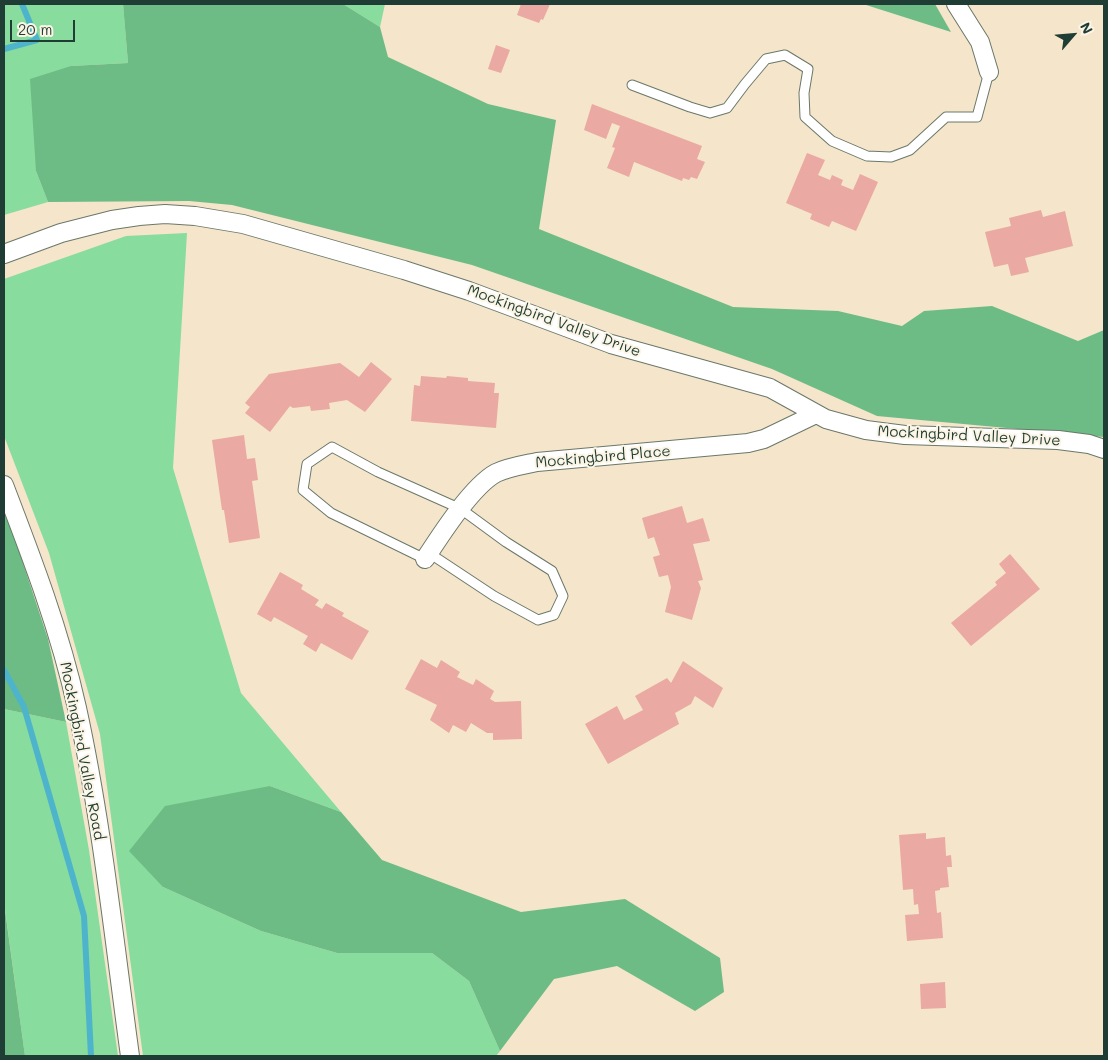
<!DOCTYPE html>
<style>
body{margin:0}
#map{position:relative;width:1108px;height:1060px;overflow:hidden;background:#f5e5cb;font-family:Mali,sans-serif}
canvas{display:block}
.frame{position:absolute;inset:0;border:5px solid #1f3d34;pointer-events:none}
.north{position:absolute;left:1048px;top:10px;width:50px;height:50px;-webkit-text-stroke:4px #fcf5e5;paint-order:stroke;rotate:63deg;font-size:14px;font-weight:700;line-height:20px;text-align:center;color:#1f3d34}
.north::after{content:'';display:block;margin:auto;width:18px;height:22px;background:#1f3d34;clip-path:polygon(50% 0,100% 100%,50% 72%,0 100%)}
.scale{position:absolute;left:10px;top:20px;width:65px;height:22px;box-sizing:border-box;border:2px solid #1f3d34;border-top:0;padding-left:6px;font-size:15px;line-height:18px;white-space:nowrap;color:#1f3d34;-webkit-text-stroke:4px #fcf5e5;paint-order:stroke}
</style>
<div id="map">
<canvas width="1108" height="1060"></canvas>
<div class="frame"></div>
<div class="north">N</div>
<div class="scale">20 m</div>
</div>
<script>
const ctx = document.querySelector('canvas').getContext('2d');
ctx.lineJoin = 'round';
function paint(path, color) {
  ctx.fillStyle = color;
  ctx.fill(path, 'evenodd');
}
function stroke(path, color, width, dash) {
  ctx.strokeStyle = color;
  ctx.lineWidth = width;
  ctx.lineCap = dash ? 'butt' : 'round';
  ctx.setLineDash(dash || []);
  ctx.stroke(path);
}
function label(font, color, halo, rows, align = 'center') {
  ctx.font = font + ' Mali,sans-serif';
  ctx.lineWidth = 4;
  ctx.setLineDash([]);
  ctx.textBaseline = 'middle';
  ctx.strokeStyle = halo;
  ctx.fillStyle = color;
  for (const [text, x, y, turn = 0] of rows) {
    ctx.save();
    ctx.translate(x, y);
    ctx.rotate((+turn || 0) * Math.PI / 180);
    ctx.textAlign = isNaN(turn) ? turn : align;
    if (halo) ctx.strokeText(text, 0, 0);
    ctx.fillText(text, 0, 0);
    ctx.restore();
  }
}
const green = new Path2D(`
 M4,4H123L128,63L71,66L36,171L48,202L4,215Z
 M343,4H385L380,27Z
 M187,233L173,468L241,693L341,812L270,786L163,887L261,931L337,953H432L469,981L500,1051L496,1056H143L100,734L49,553L4,436V279L126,236Z
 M4,709L66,722L89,850L118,1056H25L4,902Z`);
const forest = new Path2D(`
 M123,4H343L380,27L388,57L488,104L556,120L539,229L733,307L838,311L902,326L924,311L992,306L1078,341L1104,330V437L877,416L772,369L472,265L232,205L189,201L48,202L36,171L30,79L71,66L128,63Z
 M863,4H935L951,32Z
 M4,505L48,639L66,722L4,709Z
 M270,786L341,812L382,860L521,912L625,899L720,958L724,992L695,1011L617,966L554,979L500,1051L469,981L432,953H337L261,931L163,887L129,851L165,806Z
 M4,903L25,1056H4Z`);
const stream = new Path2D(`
 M4,49L37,40L22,4
 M4,670L24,707L84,916L91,1056`);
const building = new Path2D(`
 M521,4H550L543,20L541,19L539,23L517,15Z
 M496,45L510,50L501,73L488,69Z
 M592,104L702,146L697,159L705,162L697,179L691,177L689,180L683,178L682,181L634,162L629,177L607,168L615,148L612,147L620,126L612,123L606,139L584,130Z
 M807,153L825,160L818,175L830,180L832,175L843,180L841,185L853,190L860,174L878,182L856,231L832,221L829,227L810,219L812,214L786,203Z
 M1041,210L1043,217L1065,211L1073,246L1025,258L1029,272L1011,276L1008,264L994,267L985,232L1011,226L1009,218Z
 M371,362L392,379L365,412L347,400L329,403L330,409L311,411L310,406L293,408L290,406L270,432L245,413L250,407L245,403L269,374L340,363L359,377Z
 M421,376L446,378L447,376L468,378V381L495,383L494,393H499L496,428L411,421L414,385L420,386Z
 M244,435L247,459L255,458L258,480L252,481L260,538L229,543L224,510H222L212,440Z
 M682,506L687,523L703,518L710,541L693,544L703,580L698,581L701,588L692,620L665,612L671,587L668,575L659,577L653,557L660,555L654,537L648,539L642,518Z
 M1010,554L1040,589L971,646L951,623L997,585L995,582L1006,573L999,564Z
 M280,572L303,585L301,589L319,600L315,605L322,609L326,603L344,613L342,616L369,631L352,660L321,643L316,652L303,644L308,636L274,617L271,622L257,614Z
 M421,659L437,668L441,660L460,672L457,677L473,685L476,679L494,691L490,699L495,702L521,701L522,739L493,740V733H487L471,723L466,732L453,725L449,733L430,720L437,705L405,689Z
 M683,661L723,688L713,708L695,696L691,704L675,713L679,724L608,764L585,724L617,706L624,720L643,710L635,696L667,678L671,683Z
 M926,833V839L945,837L946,856L951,855L952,867H947L949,887L940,888V890L935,891L937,913L941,912L943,938L907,941L905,915L919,914L918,904L914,905L913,889L903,890L899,835Z
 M945,982L946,1008L921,1009L920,984Z`);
const lane = new Path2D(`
 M632,85L690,107L710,113L727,108L745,84L766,59L785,55L808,69L804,93L805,117L832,141L867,156L891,157L910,150L946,117H977L989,72
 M425,559L331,513L303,490L307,464L332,447L378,472L461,509L506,542L552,571L563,596L554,615L538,620L494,596L429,553`);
const street = new Path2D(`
 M956,4L980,42L989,72
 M4,254L61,233L112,220L139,216L165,214L195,216L243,224L404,270L469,291L611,344L770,388L826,419L866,430L905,435L1058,440L1089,444L1104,449
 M4,485C32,558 60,631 77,708C102,822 114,940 130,1056
 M425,559C440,536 472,486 496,473C509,467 523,465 537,462L748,443L764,439L816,414`);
const streetNames = [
 ["Mockingbird Valley Drive",554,321,20],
 ["Mockingbird Valley Drive",969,436,3],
 ["Mockingbird Place",603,457,-5],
 ["Mockingbird Valley Road",82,751,79]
];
paint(green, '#87dc9e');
paint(forest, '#6dbc85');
stroke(stream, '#4db4cc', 6);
paint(building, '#eaa9a3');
stroke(lane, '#6a7869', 11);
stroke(street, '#6a7869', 20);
stroke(lane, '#fff', 9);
stroke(street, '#fff', 18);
label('15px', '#1f3d34', '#fcf5e5', streetNames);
</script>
